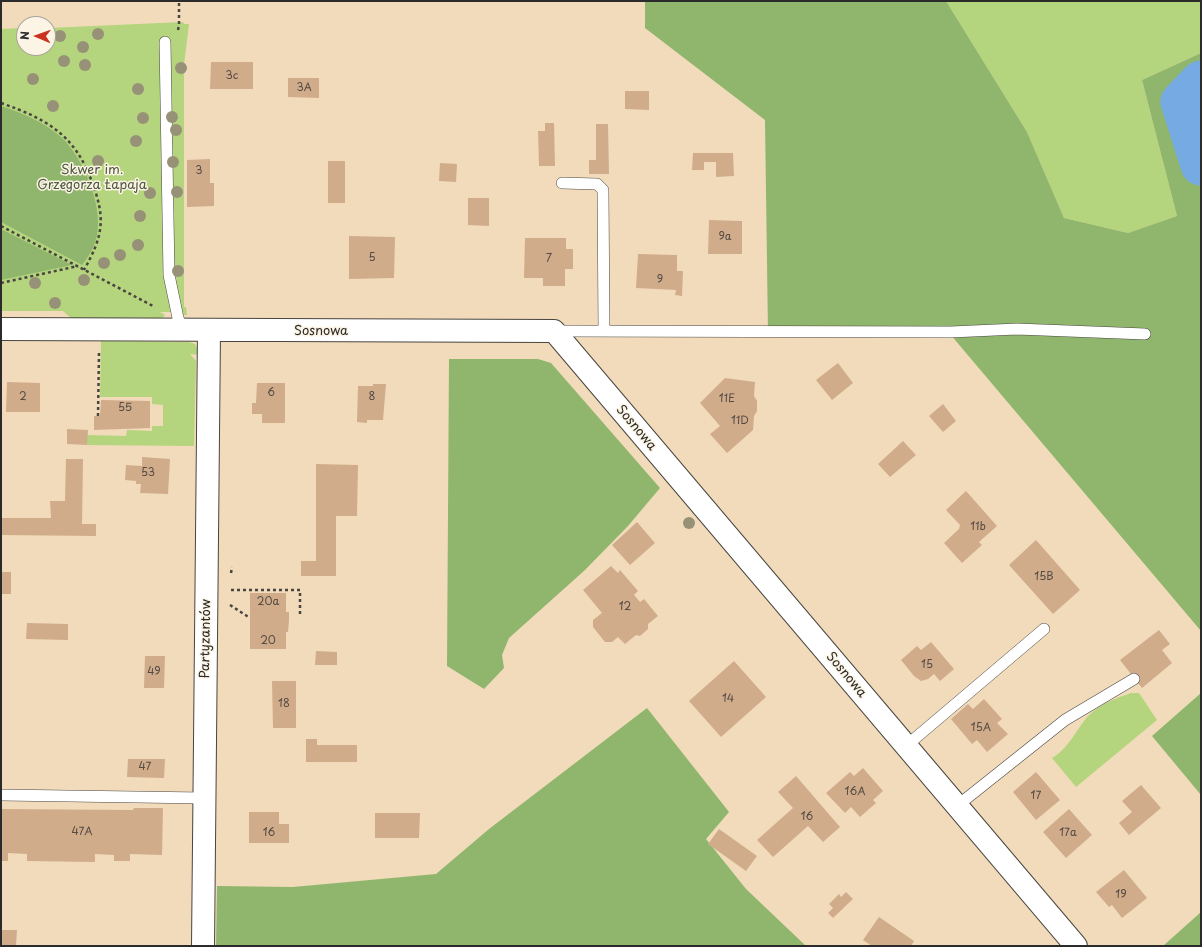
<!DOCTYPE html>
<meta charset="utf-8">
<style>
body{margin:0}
#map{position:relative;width:1202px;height:947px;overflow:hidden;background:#f1dbba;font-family:"Playpen Sans",sans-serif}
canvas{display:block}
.frame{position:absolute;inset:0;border:2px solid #2b2b2b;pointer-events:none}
.north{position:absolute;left:16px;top:16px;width:40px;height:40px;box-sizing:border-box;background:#fcf5e5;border:1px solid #a8a49b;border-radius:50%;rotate:272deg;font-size:11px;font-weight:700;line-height:16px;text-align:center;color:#2b2b2b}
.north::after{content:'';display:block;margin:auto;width:14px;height:18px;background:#c8321e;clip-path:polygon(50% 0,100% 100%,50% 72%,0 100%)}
</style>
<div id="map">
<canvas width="1202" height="947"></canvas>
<div class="frame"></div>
<div class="north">N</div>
</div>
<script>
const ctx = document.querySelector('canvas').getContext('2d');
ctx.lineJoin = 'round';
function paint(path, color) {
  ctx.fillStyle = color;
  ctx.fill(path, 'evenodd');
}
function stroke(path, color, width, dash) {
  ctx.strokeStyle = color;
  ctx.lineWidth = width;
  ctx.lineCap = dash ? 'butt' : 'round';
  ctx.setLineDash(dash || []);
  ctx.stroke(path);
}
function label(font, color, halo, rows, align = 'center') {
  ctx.font = font + ' "Playpen Sans",sans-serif';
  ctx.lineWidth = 3;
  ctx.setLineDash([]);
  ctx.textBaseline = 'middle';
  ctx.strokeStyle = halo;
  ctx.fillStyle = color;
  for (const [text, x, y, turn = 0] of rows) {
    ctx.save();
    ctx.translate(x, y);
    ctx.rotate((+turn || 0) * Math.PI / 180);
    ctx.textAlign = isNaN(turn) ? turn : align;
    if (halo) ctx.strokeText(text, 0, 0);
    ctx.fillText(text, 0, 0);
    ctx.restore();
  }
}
const green = new Path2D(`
 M946,1H1201V53L1142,80L1177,216L1128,233L1064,218L1027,132Z
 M183,22L184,24H189L184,65V307H186L187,315H180L179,312H160L165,315L161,320H73L63,311H1V29L24,28V48H48V28Z
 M101,341L189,342L195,344L201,355L190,354L196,361L194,446L87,445V435L126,436L127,430L152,431V426H163V405L152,404V397H100Z
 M1131,693H1139L1157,720L1076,787L1052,758C1070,748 1077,727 1090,714C1102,703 1117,698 1131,693Z`);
const forest = new Path2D(`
 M645,1H946L1027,132L1064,218L1128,233L1177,216L1142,80L1201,53V631L950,334L768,333L765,120L645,28Z
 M1,106C21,112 45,123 61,137C83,157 103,205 97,235C95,246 89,256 82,265L1,222Z
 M1,229L72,265L1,280Z
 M449,359H538L551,363L660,488L628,526L585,570L509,638L502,655L504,668L484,689L447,666Z
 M1201,693V795L1152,736Z
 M647,708L729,812L706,839L746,889L806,946H216L217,886L293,887L436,874L489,829Z
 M1201,912V946H1163Z`);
const river = new Path2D(`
 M1201,81L1181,102L1201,165`);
const building = new Path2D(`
 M211,62H253V89H210Z
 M288,78H319V98L288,97Z
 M625,91H649V110L625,109Z
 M545,123H554L555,166H539L538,131H545Z
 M596,124H608L609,174H589V160H596Z
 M693,153H733L734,176L716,177V162H704V170H692Z
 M210,159V183H214V206L187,207V160Z
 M328,161H345V203H328Z
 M440,163L457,164L456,182L439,181Z
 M468,198H489V226L468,225Z
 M709,220L742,221V254H708Z
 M349,236L395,237L394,278L349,279Z
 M525,238H566V249H573V269H565V286H543V278H524Z
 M638,254L677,255V271H683L682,296L675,295L676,290L636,288Z
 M838,363L853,383L832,400L816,380Z
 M725,378L755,382L754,396L757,401V411L754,416L753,430L727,453L710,434L720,426L700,403Z
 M7,382L40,383V412H6Z
 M257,383H285V423H262V414H252V403H256Z
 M373,384H386L383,420H367V423L357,422L358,386H373Z
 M101,400L150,401V428L94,430V416H100Z
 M943,404L956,421L943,432L929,416Z
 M67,429L88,430L87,445L67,444Z
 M903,441L916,455L890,477L878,464Z
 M142,457L170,459L168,494L140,493L141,484H136V481L125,480L126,465L142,466Z
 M66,459H83L82,524H96V536L1,535V518H51L50,501H65Z
 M316,464L358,465L357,516H336V576H301V561H316Z
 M966,491L997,526L979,542L982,545L962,563L944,543L959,529L960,525L946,510Z
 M637,522L655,543L630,565L612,545Z
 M1036,540L1080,590L1053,614L1009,565Z
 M611,566L618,573L620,570L638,591L634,595L640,602L644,599L658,616L648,624V629L640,636L636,635L625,644L618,637L612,642H605L593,627V620L602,613L583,590Z
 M1,572H11V594H1Z
 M250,593H286V612H289V621L288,632H286V649H250Z
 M27,623L68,624V640L26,639Z
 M1159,630L1170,644L1162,650L1172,663L1142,688L1120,660Z
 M931,642L954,669L940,681L934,674L928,679L921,681L914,676L901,660L917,646L921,650Z
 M316,651L337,652V665H315Z
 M145,656H165L164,688H144Z
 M734,661L766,697L721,737L689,701Z
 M272,681H296V728H273Z
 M984,699L1002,719L997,723L1008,734L987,752L977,740L972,744L951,719L968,704L973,709Z
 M306,739H317V745H357V762H306Z
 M128,759H165L164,778L127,777Z
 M863,768L883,791L873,800L876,803L860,817L851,807L845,813L826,793L850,772L854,776Z
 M1036,772L1060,800L1036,820L1013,792Z
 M796,776L840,827L823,842L808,826L773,857L757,840L793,808L778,792Z
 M1141,785L1161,808L1129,835L1119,823L1132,812L1122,801Z
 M134,808H163L162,855L130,854V861H114V855L95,854V862L27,861V854L8,853V861H1V809L133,810Z
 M1069,809L1092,835L1066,858L1043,832Z
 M249,812H279V824H289V843H249Z
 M375,813H420L419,838H375Z
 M719,829L757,856L746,871L708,844Z
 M1124,870L1147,898L1122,918L1112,905L1109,907L1096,892Z
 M846,892L853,899L833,918L828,913L833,908L829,904L839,894L841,897Z
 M879,917L914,941L911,946H872L863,940Z
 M1,930H17L16,946H1Z`);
const path = new Path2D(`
 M178,30L179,25V1
 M1,103C47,119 75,135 92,182C106,219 103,236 84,270
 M1,226L153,306
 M1,283L78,266
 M98,416L99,352
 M231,573L232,567
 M231,590H300V614
 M230,605L250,618`);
const service = new Path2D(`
 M165,42L169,275L178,318L183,331
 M562,183L597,184L603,190L604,331
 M554,331L951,332L1017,329L1145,334
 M906,746L1044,629
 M1,795L203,798
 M957,806L1065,720L1134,679`);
const minor = new Path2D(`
 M1,329L554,331L1076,946
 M203,946L209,331`);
const trees = [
 [98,34],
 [60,36],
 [83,47],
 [64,61],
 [85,65],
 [181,68],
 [33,79],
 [138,89],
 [53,106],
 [172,117],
 [143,118],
 [176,130],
 [136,141],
 [98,161],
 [173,162],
 [177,192],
 [150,193],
 [140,216],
 [138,245],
 [120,255],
 [104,263],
 [178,271],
 [84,280],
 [35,283],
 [55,303],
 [689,523]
];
const numberNames = [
 ["3c",232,76],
 ["3A",304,88],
 ["3",199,171],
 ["9a",725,237],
 ["5",372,258],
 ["7",549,259],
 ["9",660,280],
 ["6",271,393],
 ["2",23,397],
 ["8",372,397],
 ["11E",727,399],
 ["55",125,408],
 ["11D",740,421],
 ["53",148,473],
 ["11b",978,527],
 ["15B",1044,577],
 ["20a",268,602],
 ["12",625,607],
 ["20",268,641],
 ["15",927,665],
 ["49",154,672],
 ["14",728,699],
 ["18",284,704],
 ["15A",981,728],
 ["47",145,767],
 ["16A",855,792],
 ["17",1036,796],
 ["16",807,817],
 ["47A",82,832],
 ["16",269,833],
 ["17a",1068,833],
 ["19",1121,895]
];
const parkNames = [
 ["Skwer im.",92,170],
 ["Grzegorza Łapaja",92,185]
];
const streetNames = [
 ["Sosnowa",321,331],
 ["Sosnowa",636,428,50],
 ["Partyzantów",206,639,-89],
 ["Sosnowa",846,675,50]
];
paint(green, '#b4d57d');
paint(forest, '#8fb66c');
stroke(river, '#76aae3', 41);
paint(building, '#d1ac8b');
stroke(service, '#494540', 12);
stroke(minor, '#494540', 24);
stroke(path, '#494540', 2.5, [3, 3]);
stroke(service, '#fff', 11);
stroke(minor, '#fff', 22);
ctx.fillStyle = '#979277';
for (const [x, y] of trees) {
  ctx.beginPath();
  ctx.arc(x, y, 6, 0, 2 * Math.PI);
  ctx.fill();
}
label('11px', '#544b43', null, numberNames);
label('13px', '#4d5640', '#fcf5e5', parkNames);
label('13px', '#2b2b2b', '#fcf5e5', streetNames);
</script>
